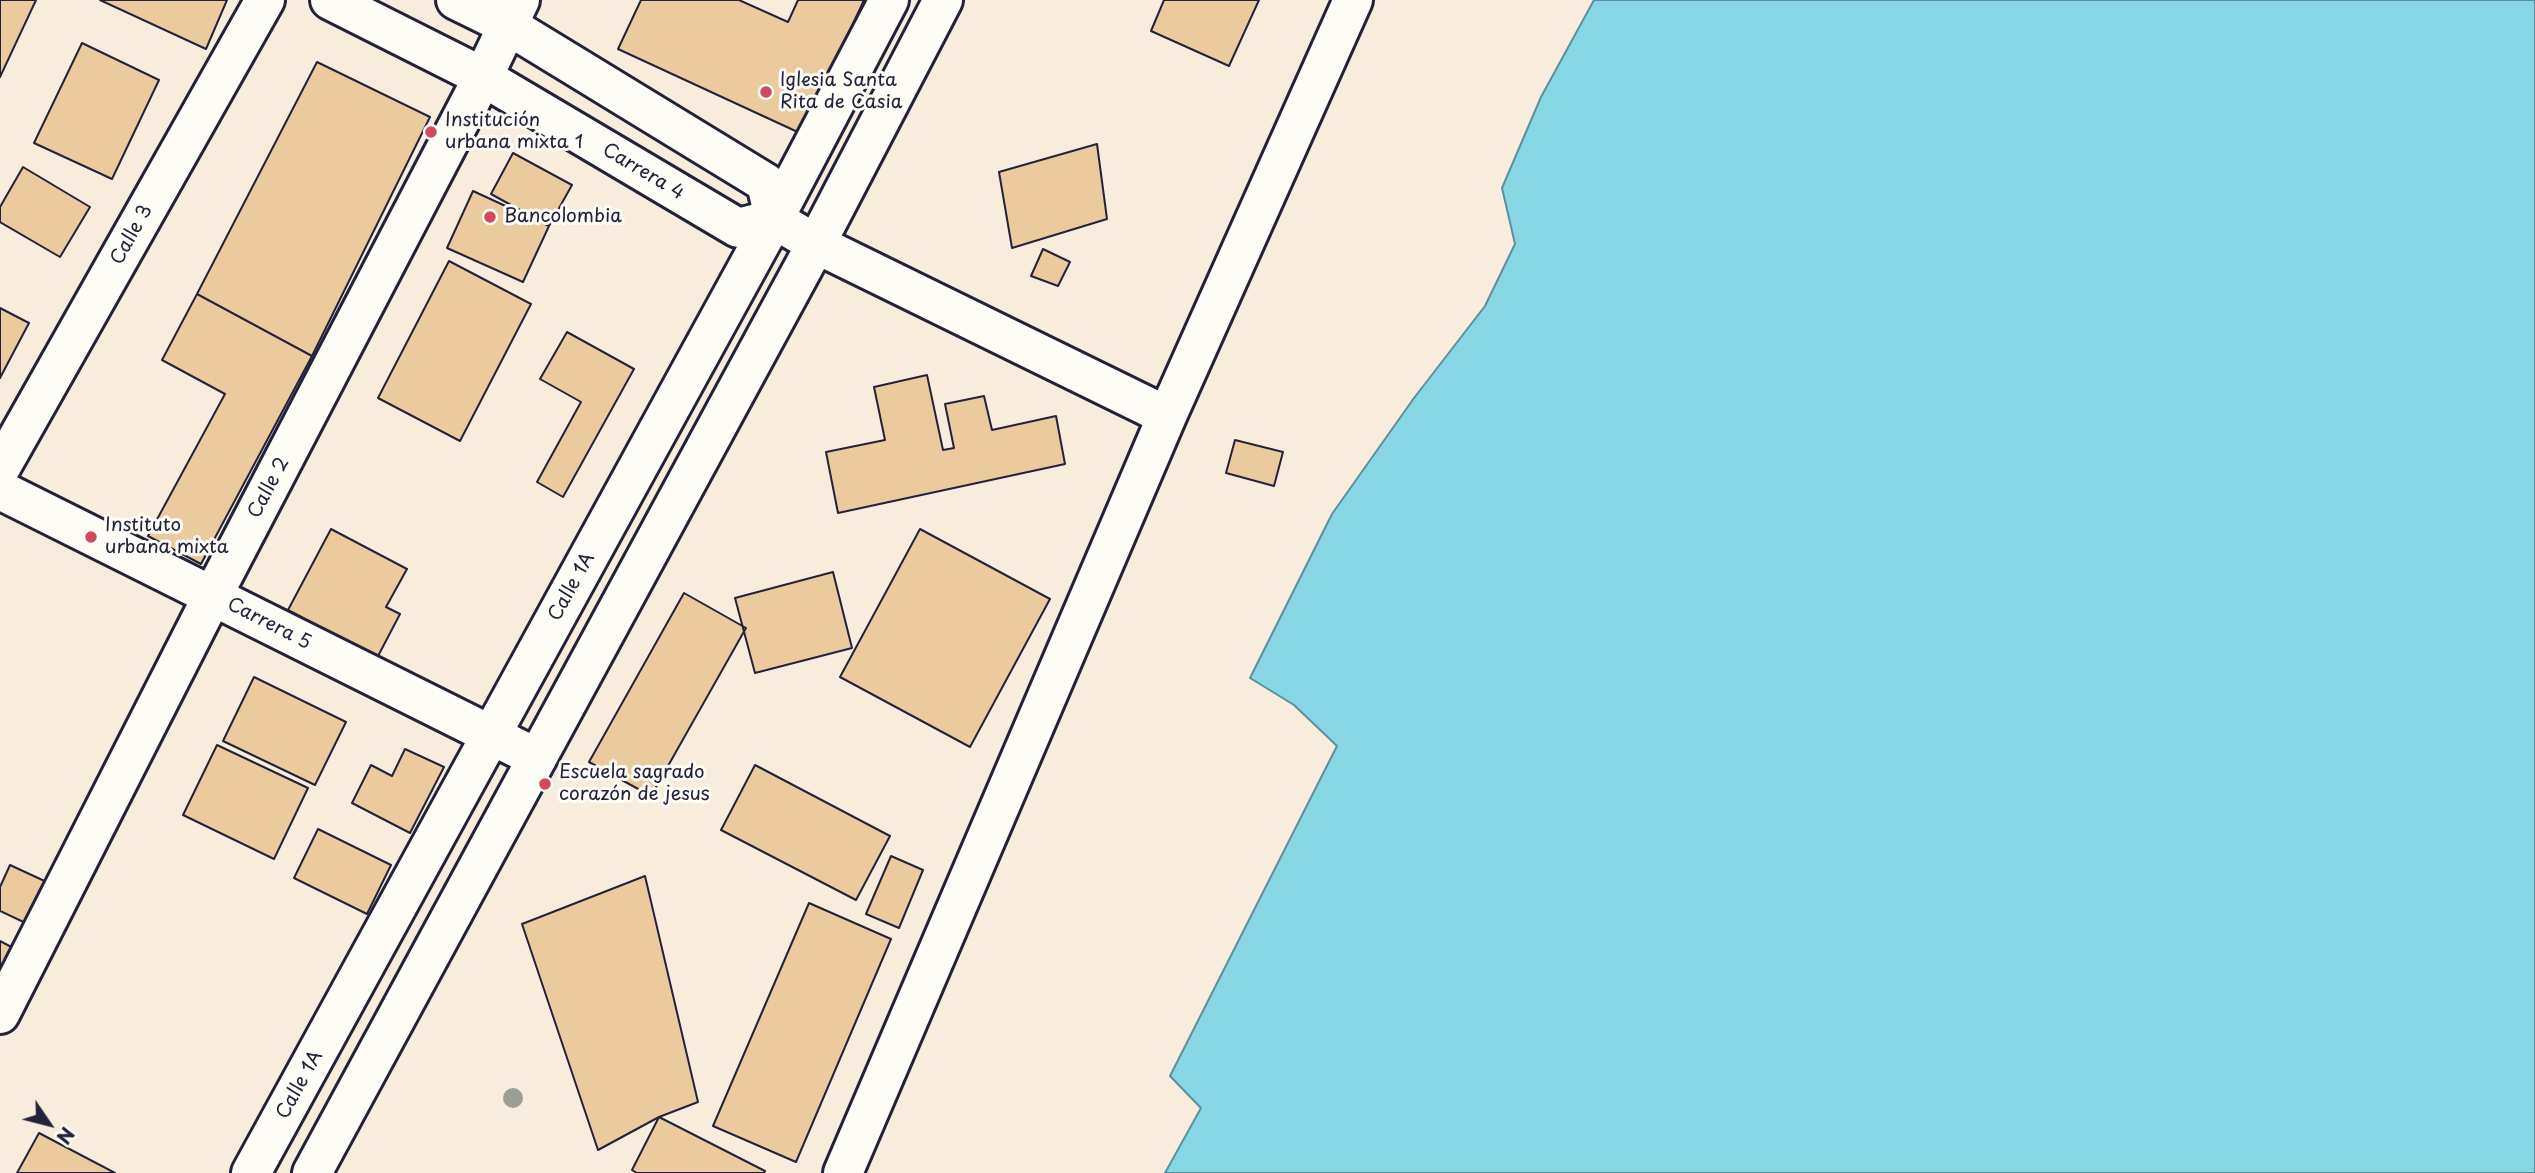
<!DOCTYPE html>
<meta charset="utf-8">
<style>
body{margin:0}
#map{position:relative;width:2535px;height:1173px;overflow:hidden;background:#f8eddc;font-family:"Playpen Sans",sans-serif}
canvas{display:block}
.north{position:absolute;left:14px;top:1089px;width:70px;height:70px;-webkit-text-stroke:5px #fdfcf7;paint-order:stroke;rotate:125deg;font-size:19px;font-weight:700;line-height:28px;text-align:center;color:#22223b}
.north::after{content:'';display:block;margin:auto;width:24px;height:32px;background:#22223b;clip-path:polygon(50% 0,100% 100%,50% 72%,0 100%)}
</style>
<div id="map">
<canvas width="2535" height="1173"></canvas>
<div class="north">N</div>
</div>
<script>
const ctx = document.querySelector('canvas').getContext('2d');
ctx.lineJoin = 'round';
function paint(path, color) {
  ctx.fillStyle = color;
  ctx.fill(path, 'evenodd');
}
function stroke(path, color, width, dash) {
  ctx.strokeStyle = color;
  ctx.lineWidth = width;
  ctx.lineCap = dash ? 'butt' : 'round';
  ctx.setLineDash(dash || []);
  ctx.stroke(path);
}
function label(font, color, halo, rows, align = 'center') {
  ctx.font = font + ' "Playpen Sans",sans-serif';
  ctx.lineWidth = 6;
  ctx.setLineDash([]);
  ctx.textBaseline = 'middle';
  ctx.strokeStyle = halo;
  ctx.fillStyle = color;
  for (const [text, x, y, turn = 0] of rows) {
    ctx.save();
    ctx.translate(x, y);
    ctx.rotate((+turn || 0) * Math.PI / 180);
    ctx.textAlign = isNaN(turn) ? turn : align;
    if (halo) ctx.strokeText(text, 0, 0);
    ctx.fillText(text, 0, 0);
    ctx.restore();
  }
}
const water = new Path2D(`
 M1594,0H2535V1173H1165L1201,1108L1170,1076L1337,746L1294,705L1250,678L1332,514L1414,398L1485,306L1515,244L1502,188L1541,97Z`);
const building = new Path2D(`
 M0,0H36L0,77Z
 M100,0H227L206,49Z
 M641,0H739L788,22L798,0H864L802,134L618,49Z
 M1164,0H1259L1229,66L1151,31Z
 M82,43L159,80L112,179L34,143Z
 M317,62L430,117L312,356L197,294Z
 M1097,144L1107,219L1012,248L999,172Z
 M513,153L572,185L549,226L491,194Z
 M23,167L90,207L60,257L0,222V207Z
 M473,191L549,226L523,282L447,248Z
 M1043,249L1070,262L1058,286L1031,276Z
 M449,261L531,304L460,441L378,398Z
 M197,294L312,356L201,564L148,536L225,394L162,360Z
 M0,308L29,323L0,378Z
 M567,332L634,369L563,497L537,482L581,402L540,379Z
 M927,375L943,450L954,448L945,404L984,396L992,430L1056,416L1065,464L838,513L826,452L885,440L874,387Z
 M1235,440L1283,452L1274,486L1226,473Z
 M331,529L407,569L386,607L400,614L377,658L288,610Z
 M920,529L1050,599L970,747L840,677Z
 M833,572L852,648L755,673L735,598Z
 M684,593L746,628L651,796L589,762Z
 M254,677L346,722L315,785L223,741Z
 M217,745L308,788L274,859L183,815Z
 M405,749L444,767L410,833L352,803L371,765L392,776Z
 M755,765L890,836L856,900L721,830Z
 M318,829L391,865L367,914L294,878Z
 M891,856L923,870L899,928L866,914Z
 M10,865L51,884L32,926L0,911V887Z
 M645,876L698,1102L659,1117L598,1150L522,924Z
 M809,903L891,939L796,1162L713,1126Z
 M0,941L17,950L0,984Z
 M659,1117L765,1171L764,1173H637L632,1170Z
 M39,1133L115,1173H17Z`);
const minor = new Path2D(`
 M943,0L816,244L1167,416
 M774,219L889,0
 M0,469L265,0
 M0,490L537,758
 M0,1014L213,595L483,77L520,0
 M843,1173L1167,416L1353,0`);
const tertiary = new Path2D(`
 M456,0L509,26L766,183L774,219
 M251,1173L774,219
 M312,1173L816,244L774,219L738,228L483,77L330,0`);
const trees = [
 [513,1098]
];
const markers = [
 [766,92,7,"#d1495b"],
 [431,132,7,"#d1495b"],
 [490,217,7,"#d1495b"],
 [91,537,7,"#d1495b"],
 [545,784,7,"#d1495b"]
];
const poiNames = [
 ["Iglesia Santa",780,81],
 ["Rita de Casia",780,103],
 ["Institución",445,121],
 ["urbana mixta 1",445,143],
 ["Bancolombia",504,217],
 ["Instituto",105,526],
 ["urbana mixta",105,548],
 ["Escuela sagrado",559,773],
 ["corazón de jesus",559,795]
];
const streetNames = [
 ["Carrera 4",643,172,31],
 ["Calle 3",132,235,-61],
 ["Calle 2",269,488,-62],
 ["Calle 1A",572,587,-61],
 ["Carrera 5",269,624,27],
 ["Calle 1A",300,1085,-61]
];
paint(water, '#86d6e3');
stroke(water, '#5e8ea0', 2);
paint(building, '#ebcb9d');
stroke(building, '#22223b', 2);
stroke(minor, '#22223b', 44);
stroke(tertiary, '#22223b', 44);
stroke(minor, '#fdfcf7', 38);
stroke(tertiary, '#fdfcf7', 38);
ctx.fillStyle = '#9b9e96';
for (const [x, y] of trees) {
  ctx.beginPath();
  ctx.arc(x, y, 10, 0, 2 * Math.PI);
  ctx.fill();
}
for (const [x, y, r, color] of markers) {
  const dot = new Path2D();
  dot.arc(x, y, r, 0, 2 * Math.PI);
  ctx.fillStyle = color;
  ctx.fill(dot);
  stroke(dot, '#fdfcf7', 2.5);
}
label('19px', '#22223b', '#fdfcf7', poiNames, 'left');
label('19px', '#22223b', '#fdfcf7', streetNames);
</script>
